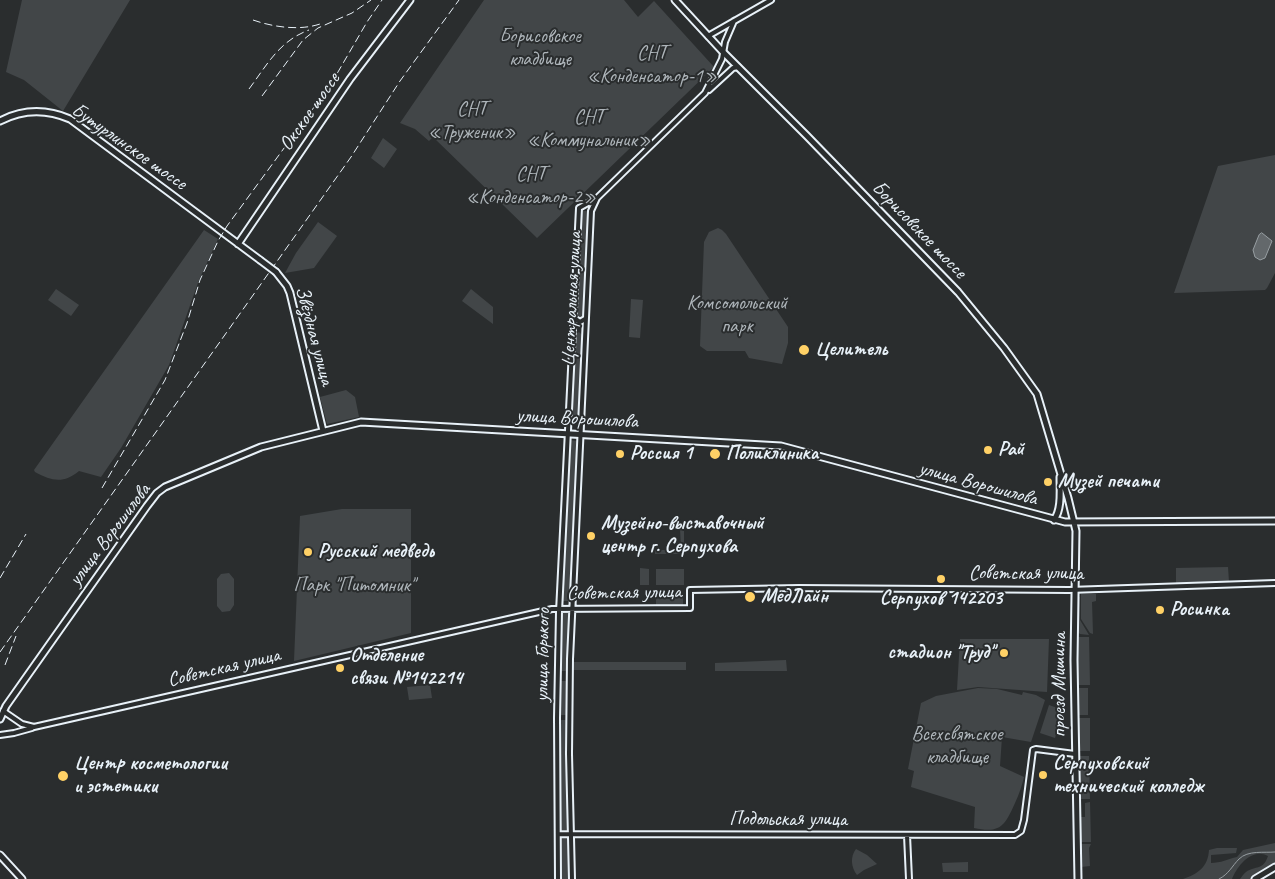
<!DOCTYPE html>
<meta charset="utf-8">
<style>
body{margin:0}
canvas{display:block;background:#2a2d2e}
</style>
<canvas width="1275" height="879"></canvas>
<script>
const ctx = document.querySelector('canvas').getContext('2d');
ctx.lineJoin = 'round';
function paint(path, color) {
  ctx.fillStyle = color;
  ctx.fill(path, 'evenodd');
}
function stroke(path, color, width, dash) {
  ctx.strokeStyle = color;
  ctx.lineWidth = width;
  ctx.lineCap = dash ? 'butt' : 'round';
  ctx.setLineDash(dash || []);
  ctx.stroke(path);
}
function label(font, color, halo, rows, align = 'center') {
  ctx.font = font + ' Caveat,sans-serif';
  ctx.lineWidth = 4;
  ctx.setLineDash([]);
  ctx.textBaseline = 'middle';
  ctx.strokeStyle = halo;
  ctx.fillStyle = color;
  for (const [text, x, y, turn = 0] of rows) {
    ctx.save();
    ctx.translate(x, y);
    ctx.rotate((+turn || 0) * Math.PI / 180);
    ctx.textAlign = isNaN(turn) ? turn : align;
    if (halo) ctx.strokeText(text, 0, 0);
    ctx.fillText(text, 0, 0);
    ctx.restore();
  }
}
const green = new Path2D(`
 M22,0H130L63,111L24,80L6,72Z
 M484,0H624L638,17L654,1L714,67L537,238L433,137L429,141L415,129L400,123Z
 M383,138L397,149L384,168L371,158Z
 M1275,155V273L1267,288L1265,290L1174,293L1218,166Z
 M581,211H589L584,318L580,320L577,319L576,316Z
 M318,222L337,236L314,268L285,273L296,253Z
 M718,228L722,230L726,234L788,327V343L782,364L749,358L745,351H707L700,346L704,242L709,232Z
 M204,230L218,239L199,280L169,365L121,448L101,477L79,471C63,484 52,481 35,472L34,470Z
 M56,289L79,305L71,316L48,300Z
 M471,289L493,307V324L462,301Z
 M631,299L643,300L640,338L629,337Z
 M579,332L583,336L579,425L570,424L574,335Z
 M346,390L355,397L359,417L327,424L320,397Z
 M569,440L578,441L570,601H560Z
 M342,509H411V633L294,661L300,516Z
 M680,528H684V550L682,554H655V550H681Z
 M1228,567L1229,582L1176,584V568Z
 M640,568L649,569V585H640Z
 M656,569H684V585H656Z
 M229,573L234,579V605L230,611L222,612L217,606V579L221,574Z
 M656,594H683V605H656Z
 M1081,594H1096V601L1092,602L1093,634L1090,633L1081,619Z
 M1078,597H1080V620L1089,635L1080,634L1077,631Z
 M560,613H569L567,671H559Z
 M1078,637H1089L1090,685H1077Z
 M960,639H1049L1047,692L978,687L957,690Z
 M786,660L787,671H715V663Z
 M573,662H686V670H573Z
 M559,681H567V715H559Z
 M430,685L432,698L409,700L407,687Z
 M978,688L997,689L1022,695L1023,692L1036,695L1045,700L1031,742L1002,737L1000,766L1024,777C1022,786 1019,794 1015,803C1005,825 1001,834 974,828L975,807L911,787L914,771L908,769L921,703L936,696Z
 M1078,688H1088V715H1078L1079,700Z
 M1049,705L1063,710L1055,738L1040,733Z
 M1077,718H1090V751H1077V731H1079Z
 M559,720H566L568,830H561Z
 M1078,756H1089L1090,799H1079Z
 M1090,802L1091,842H1080L1079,817H1085V803Z
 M561,835H568L570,879H561Z
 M1275,843V864L1251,879H1240C1242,877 1243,874 1246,872C1256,865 1263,871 1268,856C1252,847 1237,866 1232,879H1183C1198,874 1208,867 1209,850L1217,848H1237L1236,853L1211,855V863C1221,863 1228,859 1237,857L1243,850Z
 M1080,844H1091L1089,848L1090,866L1081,867Z
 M856,849L867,855L877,864L864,870L857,875C851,867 850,857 856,849Z
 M968,862V872H943L942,863Z`);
const water = new Path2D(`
 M1262,233L1272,241L1265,258L1260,260L1255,257L1253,250L1259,235Z`);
const stream = new Path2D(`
 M1219,879C1229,874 1232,866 1239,859C1248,850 1264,853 1275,852`);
const minor = new Path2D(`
 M708,36L771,0
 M709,90L733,68L738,67
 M574,318L580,322L585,319
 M3,711L22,724L34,727L552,609L690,608V590L799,588L1069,590L1275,583
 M0,735L14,733L32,728
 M558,834L1015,835L1021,831L1024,820L1033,750L1036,749L1075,754
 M907,835L909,879
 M558,879L557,718L559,612L579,208L595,199
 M572,879L569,754L570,659L591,211L597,198L705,93L722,59L725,42L734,21`);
const major = new Path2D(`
 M675,0L723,52L807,136L958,292L1004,348L1037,394L1068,498L1076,531L1074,660L1078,879
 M0,121C23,109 47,109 70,119L260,260
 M238,244L350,79L410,0
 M276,272L287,286L290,293L323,431
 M1054,520C1062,509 1060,491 1060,477
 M0,719L6,706L25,679L147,506L157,493L165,487L261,447L361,422L781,446L1065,522L1275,521
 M0,855L22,879
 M1255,879L1275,867`);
const rail = new Path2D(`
 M253,20C273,27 299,31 320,24
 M249,89C267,65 279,41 309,30
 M262,96L303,40L318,28L352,13L371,0
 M102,488L165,380L187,323L200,280L218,241L227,226L331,84L367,22L382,0
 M0,578L26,534
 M0,652L351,157L400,81L459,0
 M5,665L16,636`);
const majorBridge = new Path2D(`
 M260,260L276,272`);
const markers = [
 [804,350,6,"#ffd166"],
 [988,450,5,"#ffd166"],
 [620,454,5,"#ffd166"],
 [715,454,6,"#ffd166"],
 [1048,482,5,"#ffd166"],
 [591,536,5,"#ffd166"],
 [308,552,5,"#ffd166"],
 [941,579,5,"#ffd166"],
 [750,597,6,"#ffd166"],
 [1160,610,5,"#ffd166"],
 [1004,653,5,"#ffd166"],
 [340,668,5,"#ffd166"],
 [1043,775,5,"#ffd166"],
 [63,776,6,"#ffd166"]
];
const parkNames = [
 ["Борисовское",540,37],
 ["кладбище",540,60],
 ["СНТ",652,54],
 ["«Конденсатор-1»",652,77],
 ["СНТ",472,110],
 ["«Труженик»",472,133],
 ["СНТ",589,118],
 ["«Коммунальник»",589,141],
 ["СНТ",531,175],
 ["«Конденсатор-2»",531,198],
 ["Комсомольский",737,304],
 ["парк",737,327],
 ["Парк \"Питомник\"",354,586],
 ["Всехсвятское",957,735],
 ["кладбище",957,758]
];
const streetNames = [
 ["Окское шоссе",310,112,-55],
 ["Бутурлинское шоссе",129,147,35],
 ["Борисовское шоссе",919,230,46],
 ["Центральная улица",572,299,-87],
 ["Звёздная улица",314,336,75],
 ["улица Ворошилова",577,419,3],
 ["улица Ворошилова",978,484,15],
 ["улица Ворошилова",110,535,-53],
 ["Советская улица",1026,574],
 ["Советская улица",624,593,-1],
 ["улица Горького",543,655,-89],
 ["Советская улица",224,668,-13],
 ["проезд Мишина",1060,685,-90],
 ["Подольская улица",788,820]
];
const poiNames = [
 ["Целитель",815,350],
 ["Рай",998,450],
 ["Россия 1",630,454],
 ["Поликлиника",726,454],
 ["Музей печати",1058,482],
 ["Музейно-выставочный",601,524],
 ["центр г. Серпухова",601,547],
 ["Русский медведь",318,552],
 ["МедЛайн",761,597],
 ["Серпухов 142203",941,599,"center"],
 ["Росинка",1170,610],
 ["стадион \"Труд\"",994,653,"right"],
 ["Отделение",350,656],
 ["связи №142214",350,679],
 ["Центр косметологии",74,764],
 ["и эстетики",74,787],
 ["Серпуховский",1053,764],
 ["технический колледж",1053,787]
];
paint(green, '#424648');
paint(water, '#63686b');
stroke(water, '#989fa3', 1);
stroke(stream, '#989fa3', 1);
stroke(minor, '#e8f1f8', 8);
stroke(major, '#e8f1f8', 9);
stroke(minor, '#2a2d2e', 4);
stroke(major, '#2a2d2e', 5);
stroke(rail, '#e8f1f8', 1, [8, 4]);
stroke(majorBridge, '#e8f1f8', 9, []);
stroke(majorBridge, '#2a2d2e', 5);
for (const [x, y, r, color] of markers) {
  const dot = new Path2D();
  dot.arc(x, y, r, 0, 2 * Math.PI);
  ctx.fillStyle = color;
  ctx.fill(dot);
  stroke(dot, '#2a2d2e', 2);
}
label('20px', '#aeb5ba', '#2a2d2e', parkNames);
label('20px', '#e8f1f8', '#2a2d2e', streetNames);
label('bold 20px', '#e8f1f8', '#2a2d2e', poiNames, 'left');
</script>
